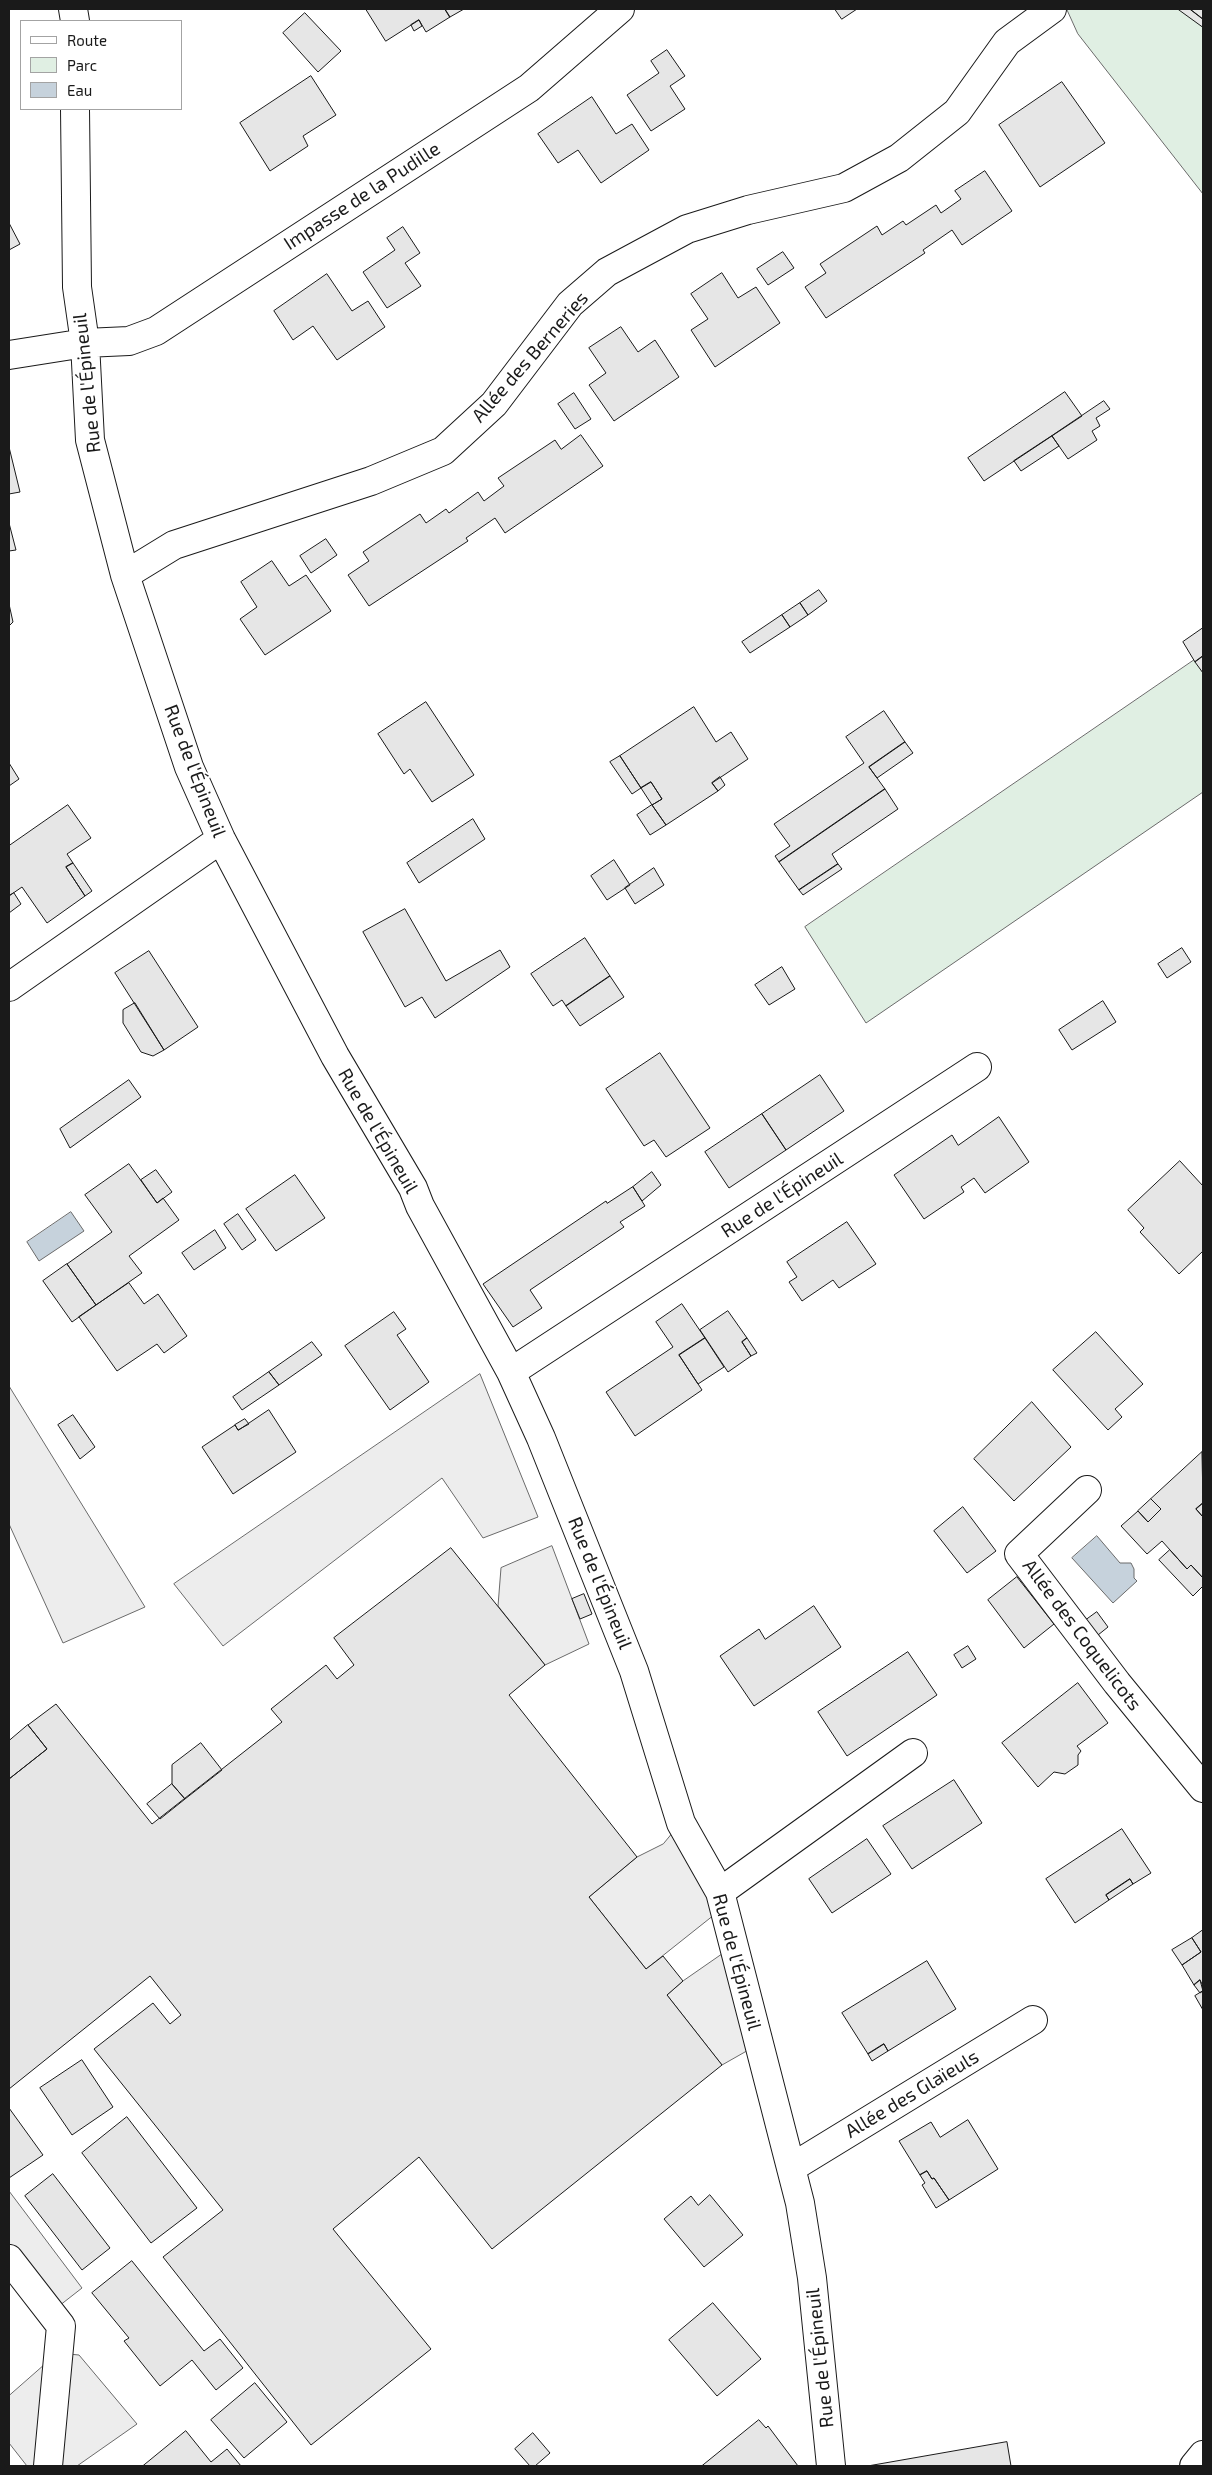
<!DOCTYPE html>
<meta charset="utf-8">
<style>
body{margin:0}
#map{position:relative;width:1212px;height:2475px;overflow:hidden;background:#fff;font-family:"Exo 2",sans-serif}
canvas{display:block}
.frame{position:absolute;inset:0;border:10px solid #1a1a1a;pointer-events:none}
.legend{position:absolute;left:20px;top:20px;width:162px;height:90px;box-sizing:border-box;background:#fff;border:1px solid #a3a3a3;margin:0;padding:6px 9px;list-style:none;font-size:15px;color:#1a1a1a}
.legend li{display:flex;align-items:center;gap:10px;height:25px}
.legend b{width:25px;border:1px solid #a3a3a3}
</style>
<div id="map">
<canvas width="1212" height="2475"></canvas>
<div class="frame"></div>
<ul class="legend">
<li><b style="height:6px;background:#fff"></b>Route</li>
<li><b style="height:14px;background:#e0efe3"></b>Parc</li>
<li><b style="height:14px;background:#c6d2dc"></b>Eau</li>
</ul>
</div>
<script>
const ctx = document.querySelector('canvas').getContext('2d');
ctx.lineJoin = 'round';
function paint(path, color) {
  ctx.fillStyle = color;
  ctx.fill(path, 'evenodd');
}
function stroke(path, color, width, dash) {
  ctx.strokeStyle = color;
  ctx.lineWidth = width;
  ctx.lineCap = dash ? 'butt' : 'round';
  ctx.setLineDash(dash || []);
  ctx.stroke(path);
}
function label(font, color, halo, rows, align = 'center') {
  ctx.font = font + ' "Exo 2",sans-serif';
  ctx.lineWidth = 4;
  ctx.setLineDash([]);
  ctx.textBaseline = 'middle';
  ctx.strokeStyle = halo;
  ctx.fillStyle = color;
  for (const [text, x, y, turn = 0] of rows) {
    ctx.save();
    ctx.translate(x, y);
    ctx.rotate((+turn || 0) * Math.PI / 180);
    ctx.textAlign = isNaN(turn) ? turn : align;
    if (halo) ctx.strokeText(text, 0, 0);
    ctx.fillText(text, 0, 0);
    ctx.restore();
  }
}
const green = new Path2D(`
 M1067,9H1203V194L1078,34Z
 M1203,654V792L866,1023L805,927Z`);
const parking = new Path2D(`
 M480,1374L538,1517L483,1538L442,1478L223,1646L174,1584Z
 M9,1386L145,1607L63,1643L9,1524Z
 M552,1546L589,1644L545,1665L498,1606L501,1568Z
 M681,1823L724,1907L646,1969L589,1897L637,1857L663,1844Z
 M734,1946L759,2044L722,2065L667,1995L683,1981Z
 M9,2191L82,2288L50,2313L9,2259Z
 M58,2353L79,2355L137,2424L77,2466H27L9,2443V2396Z`);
const water = new Path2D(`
 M71,1212L84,1231L39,1261L27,1242Z
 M1097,1536L1120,1563H1131L1134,1569V1578L1137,1581L1113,1603L1072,1558Z`);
const building = new Path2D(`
 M366,9H445L450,17L426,32L419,20L386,41Z
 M445,9H464L450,17Z
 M835,9H857L842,19Z
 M1178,9H1190L1203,19V27Z
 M1190,9H1203V19Z
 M305,13L341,51L318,72L283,33Z
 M419,20L422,26L414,31L411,25Z
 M667,50L685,76L670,86L685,109L651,131L627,95L659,73L651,61Z
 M311,76L336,115L303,136L308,146L270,171L240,123Z
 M1062,82L1105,143L1040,187L999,125Z
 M592,97L616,134L632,124L649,150L601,183L578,150L558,163L538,134Z
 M985,171L1012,211L962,245L952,230L923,250L925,253L826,318L805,287L826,273L820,264L877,226L882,235L903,221L906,225L936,205L941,213L961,199L955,191Z
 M9,223L20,244L9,250Z
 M403,227L420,253L405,263L421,286L387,308L363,272L395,250L387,238Z
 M783,252L794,268L768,285L757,269Z
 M722,273L738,298L756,287L780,323L715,367L691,330L708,319L691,294Z
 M327,274L352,311L368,301L385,327L337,360L313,326L293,340L274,311Z
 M621,327L638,352L655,340L679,377L614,421L589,385L606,373L589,348Z
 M1065,392L1082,416L984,481L968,458Z
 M574,393L591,419L575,429L558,404Z
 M1104,401L1110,409L1096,418L1100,426L1092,431L1097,440L1068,459L1052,436Z
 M581,435L603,466L505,533L495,518L466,538L468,541L369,606L348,575L369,561L363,552L420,514L426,523L446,509L449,513L478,492L484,501L504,486L498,478L555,440L561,449Z
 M1052,436L1059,446L1021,471L1014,461Z
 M9,447L20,492L9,494Z
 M9,523L16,550L9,551Z
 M326,539L337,555L311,573L300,556Z
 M272,561L289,586L306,575L331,611L265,655L240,619L257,607L241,582Z
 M819,590L827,601L808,615L800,603Z
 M800,603L808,615L790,627L782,615Z
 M9,604L13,622L9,626Z
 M782,615L790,627L750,653L742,642Z
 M1203,628V656L1195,662L1183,642Z
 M1203,656V673L1195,662Z
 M426,702L474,775L432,802L410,769L404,774L378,734Z
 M694,707L716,742L731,732L748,759L712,783L718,791L666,825L652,805L662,799L651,782L641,788L620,756Z
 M884,711L905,742L869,767L885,789L779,862L775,856L790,846L774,824L864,763L846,737Z
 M905,742L913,753L877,778L869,767Z
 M620,756L641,788L632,794L610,762Z
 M9,763L19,779L9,786Z
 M720,777L725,785L718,791L712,783Z
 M651,782L662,799L652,805L641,788Z
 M885,789L898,809L832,854L838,864L799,890L779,862Z
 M68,805L91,838L67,854L73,863L66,867L85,896L47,923L22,887L9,896V846Z
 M652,805L666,825L650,835L637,815Z
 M473,819L485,839L419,883L407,863Z
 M614,860L630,885L607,900L591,876Z
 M73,863L92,891L85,896L66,867Z
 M838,864L842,869L803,895L799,890Z
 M654,868L664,885L635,904L625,888Z
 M14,893L21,904L9,913V896Z
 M405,909L446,981L500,950L510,967L435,1018L422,997L405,1007L363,932Z
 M585,938L610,976L566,1006L562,1000L553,1006L531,974Z
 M1182,948L1191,962L1167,978L1158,964Z
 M149,951L198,1027L164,1050L115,973Z
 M782,967L795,989L769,1005L755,985Z
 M610,976L624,997L580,1026L566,1006Z
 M1103,1001L1116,1022L1072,1050L1059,1030Z
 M135,1003L164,1050L153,1056L141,1052L123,1023V1010Z
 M660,1053L710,1128L666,1157L654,1140L644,1146L606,1089Z
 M820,1075L844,1111L786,1150L762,1114Z
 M129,1080L141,1097L70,1148L60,1129Z
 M762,1114L786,1150L729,1188L705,1152Z
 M999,1117L1029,1162L985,1193L974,1178L961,1187L964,1192L924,1219L894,1175L952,1135L958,1145Z
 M1180,1161L1203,1186V1251L1179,1274L1140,1232L1144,1228L1128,1210Z
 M129,1164L157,1203L163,1198L179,1220L129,1256L142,1273L96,1305L67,1264L112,1232L85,1195Z
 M156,1170L172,1192L157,1203L141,1180Z
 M652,1172L661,1185L642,1201L633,1187Z
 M295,1175L325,1218L276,1251L246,1209Z
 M633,1187L645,1206L620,1222L624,1227L530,1290L542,1308L513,1327L483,1284L606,1201L607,1203Z
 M238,1214L256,1240L242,1250L224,1224Z
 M847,1222L876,1264L839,1288L833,1280L802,1301L789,1282L797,1277L787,1262Z
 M215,1230L226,1248L194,1270L182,1253Z
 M67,1264L96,1305L72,1322L43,1281Z
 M129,1283L144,1304L158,1294L187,1336L164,1353L157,1344L117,1371L79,1317Z
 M682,1304L705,1338L679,1355L702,1390L635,1436L606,1392L673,1347L656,1322Z
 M728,1311L747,1338L742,1342L751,1356L728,1372L700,1330Z
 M394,1312L406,1329L397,1335L429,1382L390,1410L345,1346Z
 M1096,1332L1143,1384L1115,1409L1122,1417L1108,1430L1053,1370Z
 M705,1338L724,1367L698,1384L679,1355Z
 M747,1338L757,1353L751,1356L742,1342Z
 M312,1342L322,1355L279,1385L269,1372Z
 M269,1372L279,1385L242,1410L233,1397Z
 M1032,1402L1071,1447L1014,1501L974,1459Z
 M269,1410L296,1452L233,1494L202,1447L235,1425L238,1430Z
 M73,1415L95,1447L80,1459L58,1425Z
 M245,1419L249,1424L238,1430L235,1425Z
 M1202,1452L1203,1503L1196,1509L1203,1517V1578L1191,1565L1187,1569L1162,1541L1147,1554L1121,1526L1138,1511L1148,1522L1161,1509L1151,1499Z
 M1151,1499L1161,1509L1148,1522L1138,1511Z
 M1203,1503V1517L1196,1509Z
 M963,1507L996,1551L967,1573L934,1531Z
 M451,1548L545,1665L509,1695L637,1857L589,1897L646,1969L663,1956L683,1981L667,1995L722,2065L492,2249L419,2157L333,2229L431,2349L311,2445L163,2257L223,2210L94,2049L153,2003L170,2024L181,2015L150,1976L9,2089V1779L47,1749L28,1725L56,1704L152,1824L282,1722L271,1709L326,1665L337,1679L354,1665L334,1638Z
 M1170,1550L1187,1569L1191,1565L1203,1578V1586L1193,1596L1159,1560Z
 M1017,1577L1054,1624L1024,1648L988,1600Z
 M584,1594L592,1614L580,1619L572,1599Z
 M814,1606L841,1647L754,1706L720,1656L759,1629L765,1639Z
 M1097,1612L1108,1627L1098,1635L1086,1620Z
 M968,1646L976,1659L962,1668L954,1655Z
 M908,1652L937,1695L847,1756L818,1712Z
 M1078,1683L1108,1723L1077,1746L1081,1751L1078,1755V1765L1065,1774L1054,1772L1038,1787L1002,1743Z
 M28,1725L47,1749L9,1779V1741Z
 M201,1743L222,1770L185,1799L172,1784V1765Z
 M954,1780L982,1823L912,1869L883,1826Z
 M172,1784L185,1799L160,1819L147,1804Z
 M1122,1829L1151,1873L1133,1884L1130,1879L1106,1895L1109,1900L1075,1923L1046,1879Z
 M867,1839L891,1874L832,1913L809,1879Z
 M1130,1879L1133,1884L1109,1900L1106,1895Z
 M1203,1930V1986L1200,1980L1194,1985L1182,1965L1201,1952L1192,1938Z
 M1192,1938L1201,1952L1182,1965L1172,1950Z
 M927,1961L956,2009L888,2051L884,2044L868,2054L842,2013Z
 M1200,1980L1203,1991L1200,1993L1194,1985Z
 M1203,1991V2010L1195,1996Z
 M884,2044L888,2051L872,2061L868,2054Z
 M82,2060L113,2107L72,2135L40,2088Z
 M9,2108L43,2155L9,2178Z
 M127,2117L197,2208L151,2243L82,2153Z
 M968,2120L998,2169L949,2200L934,2178L932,2179L927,2171L920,2175L899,2141L931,2122L940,2137Z
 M927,2171L932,2179L934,2178L949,2200L936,2208L922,2185L925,2183L920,2175Z
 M53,2174L110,2248L82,2270L25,2196Z
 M710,2195L743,2235L704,2267L664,2219L691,2196L698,2205Z
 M132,2261L204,2351L220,2339L243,2368L216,2390L192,2360L160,2386L124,2341L129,2338L92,2293Z
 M713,2303L761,2359L717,2396L669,2340Z
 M255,2383L287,2422L244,2458L211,2420Z
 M759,2420L766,2428L768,2426L798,2466H702Z
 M186,2431L211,2462L227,2449L241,2466H143Z
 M533,2433L550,2453L535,2466H530L515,2449Z
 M1007,2442L1011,2466H868Z`);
const minor = new Path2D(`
 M73,9L75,21
 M75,109L77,287L85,343L90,440L125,575L189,767L221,839L335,1056L413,1188L420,1206L511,1372L541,1438L634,1671L681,1823L720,1892L800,2203L812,2278L831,2466
 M9,355L85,343L129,341L156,331L529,88L620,9
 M125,575L174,545L371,481L443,451L494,404L570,304L607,272L687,229L748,210L844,188L899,158L957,112L1007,42L1052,9
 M9,987L221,839
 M511,1372L977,1067
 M1087,1490L1019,1554L1117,1683L1203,1788
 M720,1892L913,1753
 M791,2168L1033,2020
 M9,2259L61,2326L48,2466
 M1194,2466L1203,2455`);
const streetNames = [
 ["Impasse de la Pudille",362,196,-33],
 ["Allée des Berneries",530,357,-49],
 ["Rue de l'Épineuil",87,383,-96],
 ["Rue de l'Épineuil",195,771,69],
 ["Rue de l'Épineuil",378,1131,60],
 ["Rue de l'Épineuil",782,1195,-33],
 ["Rue de l'Épineuil",600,1583,68],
 ["Allée des Coquelicots",1082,1635,53],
 ["Rue de l'Épineuil",737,1962,75],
 ["Allée des Glaïeuls",912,2094,-31],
 ["Rue de l'Épineuil",820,2358,-96]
];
paint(green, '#e0efe3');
stroke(green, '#6a6a6a', 1);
paint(parking, '#ededed');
stroke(parking, '#6a6a6a', 1);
paint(water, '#c6d2dc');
stroke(water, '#6a6a6a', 1);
paint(building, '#e6e6e6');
stroke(building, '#1a1a1a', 1);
stroke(minor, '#1a1a1a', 30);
stroke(minor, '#fff', 28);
label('19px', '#1a1a1a', '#fff', streetNames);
</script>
